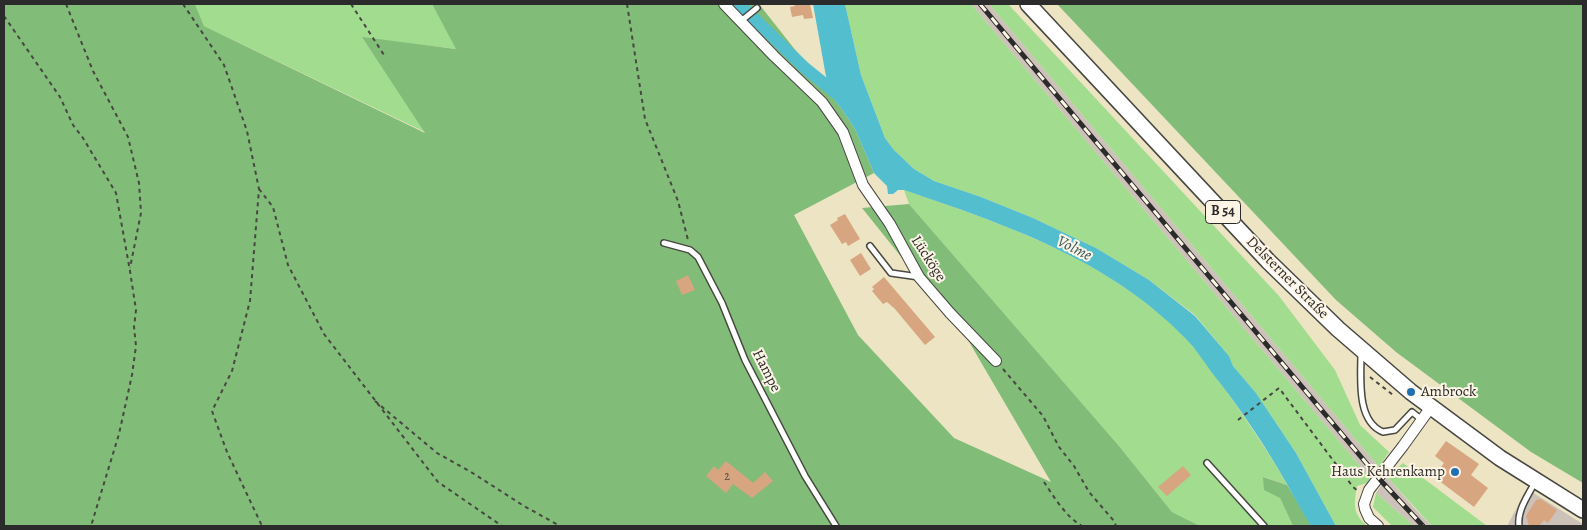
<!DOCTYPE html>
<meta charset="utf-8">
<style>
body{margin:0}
#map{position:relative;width:1587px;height:530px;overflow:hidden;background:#ece4c3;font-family:Alegreya,serif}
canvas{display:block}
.frame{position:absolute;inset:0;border:5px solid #2b2b2b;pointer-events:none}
</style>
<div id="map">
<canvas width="1587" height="530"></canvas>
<div class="frame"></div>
</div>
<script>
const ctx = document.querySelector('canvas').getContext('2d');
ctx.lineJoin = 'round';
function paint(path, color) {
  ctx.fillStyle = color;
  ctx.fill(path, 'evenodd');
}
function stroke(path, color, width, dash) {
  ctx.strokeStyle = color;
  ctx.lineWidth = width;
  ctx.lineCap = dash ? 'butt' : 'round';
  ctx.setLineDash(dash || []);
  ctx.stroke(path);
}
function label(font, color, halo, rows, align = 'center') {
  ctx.font = font + ' Alegreya,serif';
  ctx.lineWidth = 4;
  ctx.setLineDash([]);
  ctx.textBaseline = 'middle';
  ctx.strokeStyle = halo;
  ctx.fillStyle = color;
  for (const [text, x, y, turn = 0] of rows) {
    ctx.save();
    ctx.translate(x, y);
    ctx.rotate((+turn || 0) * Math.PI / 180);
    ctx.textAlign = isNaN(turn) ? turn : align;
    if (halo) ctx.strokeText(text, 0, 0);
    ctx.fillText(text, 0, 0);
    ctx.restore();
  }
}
const industrial = new Path2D(`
 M971,4H989L1379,467L1370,478Z
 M1387,477L1417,511L1432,526H1414L1376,493Z
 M1527,489L1583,524V526H1507Z`);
const green = new Path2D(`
 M195,4H432L457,49L363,38L427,133L204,26Z
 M845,4H971L1370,478L1367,483L1357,486C1354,504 1352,513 1367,526H1336L1296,453L1256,393L1233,366L1229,356L1195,315L1149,280L1096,248L1033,218L981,197L934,181L914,169L894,150L885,138L861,75Z
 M989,4H1008L1279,296L1335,370L1360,425L1389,452L1379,467Z
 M904,190C997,222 1096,255 1170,323C1196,346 1216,377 1236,405C1254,432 1272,457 1287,485L1264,477L1280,498L1293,526H1200L1172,512L1119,446L909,204Z
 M1403,463L1487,526H1432L1387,477Z
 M1376,493L1414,526H1392L1373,507Z`);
const forest = new Path2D(`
 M4,4H195L204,26L425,133L362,37L456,49L432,4H759L841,108L855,129L874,173L794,215L858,335L954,438L1051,482L968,340L862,208L909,204L1119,446L1172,512L1200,526H4Z
 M1057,4H1583V483L1531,452L1396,352L1336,300Z
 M1263,477L1287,485L1312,526H1293L1280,498L1264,490Z`);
const water = new Path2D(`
 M813,4H845L861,75L885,138L894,150L914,169L934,181L981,197L1033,218L1096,248L1149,280L1195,316L1229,356L1233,366L1256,393L1296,453L1336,526H1311C1299,507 1289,487 1277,467C1258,435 1236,403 1213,374C1204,362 1196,349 1185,338C1110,260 1004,224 904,190H898L893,194H888L887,186L874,173L855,129L841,108L823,86L827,82Z`);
const canal = new Path2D(`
 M739,4L805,68L837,94`);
const building = new Path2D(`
 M794,4H810L813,18L804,19L803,15L792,17L790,7L795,6Z
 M845,214L860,239L848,246L846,242L842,244L830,225L838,220L837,218Z
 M861,253L871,269L860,276L850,260Z
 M688,275L695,290L682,295L676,281Z
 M884,277L935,337L925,345L895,309L887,302L883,304L872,291L874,289L872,287Z
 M1446,441L1479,464L1471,475L1488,488L1474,507L1434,477L1444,463L1435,456Z
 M726,461L753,483L765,472L773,481L752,498L733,484L726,493L706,476L714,466L718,470Z
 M1183,466L1191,475L1167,496L1158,487Z
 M1541,499L1557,510L1548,523L1544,520L1539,526H1529L1526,516L1536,500Z`);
const path = new Path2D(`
 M66,4L93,71L128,137L139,183L141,213L130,268
 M183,4L224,65L247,131L259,189L250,301L232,371L212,411L227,452L262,526
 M351,4L384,55
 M627,4L645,119L678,201L688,240
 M4,16L60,97L73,125L83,138L116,193L130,271L136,310L134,327L136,346L132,375L119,434L91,526
 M259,189L273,207L288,265L324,334L438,482L502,526
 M1003,369L1043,416L1059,447L1074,466L1089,492L1114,521L1116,526
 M1370,377L1393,395
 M375,401L437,453L471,472L524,506L560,526
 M1238,420L1279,388L1353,487L1358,491
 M1044,482C1054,497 1066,517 1082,526`);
const lane = new Path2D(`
 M741,21L757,8
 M664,243L690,250L698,257L722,303L745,360L805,476L836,526
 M870,246L891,273L919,277
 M1361,353C1361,378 1356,421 1383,432L1395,430L1412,412L1422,420
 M1207,463L1264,526
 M1519,526C1517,510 1528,496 1535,482`);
const street = new Path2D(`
 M724,4L774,56L822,102L843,132L863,185L890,224L919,277L950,313L996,361
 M1378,526L1369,518L1365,509L1364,504L1369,490L1403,446L1431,407`);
const primary = new Path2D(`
 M1028,4L1268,261L1338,329L1411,392L1500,458L1583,510`);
const rail = new Path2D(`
 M980,4L1383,483L1423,526`);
const markers = [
 [1411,392,5,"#1f6fb2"],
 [1455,472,5,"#1f6fb2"]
];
const numberNames = [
 ["2",727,477]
];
const shields = [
 [1223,212,35]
];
const shieldNames = [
 ["B 54",1223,212]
];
const streetNames = [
 ["Lücköge",928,259,57],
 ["Delsterner Straße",1287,278,45],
 ["Hampe",766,371,63]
];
const poiNames = [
 ["Ambrock",1421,392],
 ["Haus Kehrenkamp",1445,472,"right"]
];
const waterNames = [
 ["Volme",1074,249,27]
];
paint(industrial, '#ccc2b9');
paint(green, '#a2dc8e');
paint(forest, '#81bc79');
paint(water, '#53bfce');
stroke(canal, '#53bfce', 12);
paint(building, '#d7a681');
stroke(lane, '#484742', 8);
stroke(street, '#484742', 12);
stroke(primary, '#484742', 18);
stroke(path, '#484742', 2, [4, 4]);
stroke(lane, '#fff', 5);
stroke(street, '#fff', 10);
stroke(primary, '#fff', 15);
stroke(rail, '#2b2b2b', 5);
stroke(rail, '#fcf5e5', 3, [9]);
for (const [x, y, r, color] of markers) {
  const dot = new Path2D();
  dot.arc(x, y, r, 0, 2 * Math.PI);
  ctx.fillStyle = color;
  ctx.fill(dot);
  stroke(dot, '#fcf5e5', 2);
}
label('12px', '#564a40', null, numberNames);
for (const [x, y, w] of shields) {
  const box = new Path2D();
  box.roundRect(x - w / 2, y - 11.5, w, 23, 4);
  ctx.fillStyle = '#fcf5e5';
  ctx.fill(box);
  stroke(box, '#2b2b2b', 1);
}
label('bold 14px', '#2b2b2b', null, shieldNames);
label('15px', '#2b2b2b', '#fcf5e5', streetNames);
label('15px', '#2b2b2b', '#fcf5e5', poiNames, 'left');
label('italic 16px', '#37575c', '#fcf5e5', waterNames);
</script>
